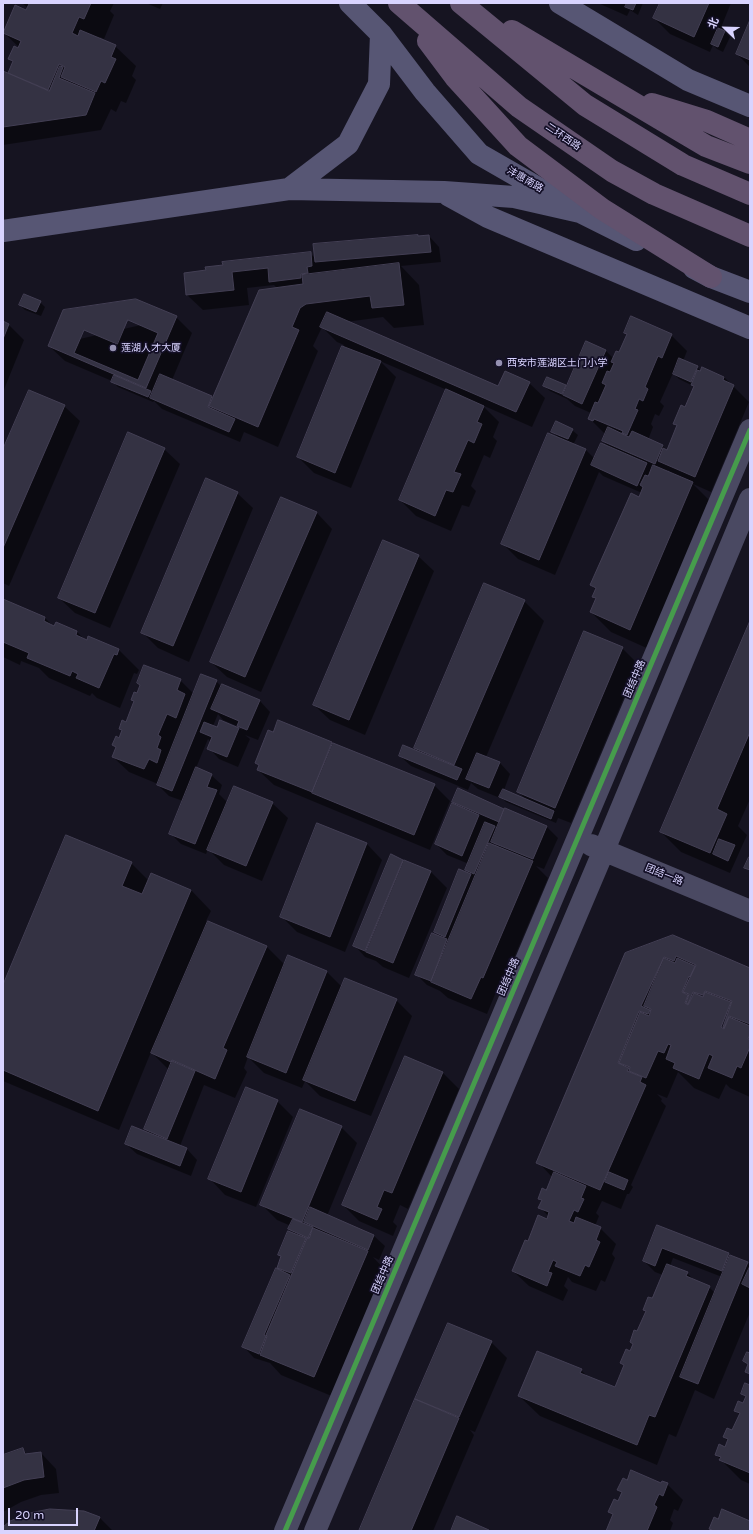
<!DOCTYPE html>
<meta charset="utf-8">
<style>
body{margin:0}
#map{position:relative;width:753px;height:1534px;overflow:hidden;background:#161421;font-family:"Varela Round","Noto Sans SC",sans-serif}
canvas{display:block}
.frame{position:absolute;inset:0;border:4px solid #d9d4ff;pointer-events:none}
.north{position:absolute;left:705px;top:8px;width:40px;height:40px;-webkit-text-stroke:3px #130f26;paint-order:stroke;rotate:293deg;font-size:11px;font-weight:700;line-height:16px;text-align:center;color:#d9d4ff}
.north::after{content:'';display:block;margin:auto;width:14px;height:18px;background:#d9d4ff;clip-path:polygon(50% 0,100% 100%,50% 72%,0 100%)}
.scale{position:absolute;left:8px;top:1508px;width:70px;height:18px;box-sizing:border-box;border:2px solid #d9d4ff;border-top:0;padding-left:5px;font-size:12px;line-height:14px;white-space:nowrap;color:#d9d4ff;-webkit-text-stroke:3px #130f26;paint-order:stroke}
</style>
<div id="map">
<canvas width="753" height="1534"></canvas>
<div class="frame"></div>
<div class="north">北</div>
<div class="scale">20 m</div>
</div>
<script>
const ctx = document.querySelector('canvas').getContext('2d');
ctx.lineJoin = 'round';
function paint(path, color) {
  ctx.fillStyle = color;
  ctx.fill(path, 'evenodd');
}
function stroke(path, color, width, dash) {
  ctx.strokeStyle = color;
  ctx.lineWidth = width;
  ctx.lineCap = dash ? 'butt' : 'round';
  ctx.setLineDash(dash || []);
  ctx.stroke(path);
}
function label(font, color, halo, rows, align = 'center') {
  ctx.font = font + ' "Varela Round","Noto Sans SC",sans-serif';
  ctx.lineWidth = 3.5;
  ctx.setLineDash([]);
  ctx.textBaseline = 'middle';
  ctx.strokeStyle = halo;
  ctx.fillStyle = color;
  for (const [text, x, y, turn = 0] of rows) {
    ctx.save();
    ctx.translate(x, y);
    ctx.rotate((+turn || 0) * Math.PI / 180);
    ctx.textAlign = isNaN(turn) ? turn : align;
    if (halo) ctx.strokeText(text, 0, 0);
    ctx.fillText(text, 0, 0);
    ctx.restore();
  }
}
const shadow = new Path2D(`
 M22,3H114L110,11L114,15L104,39L100,37L99,39L115,46L136,66L132,76L136,80L126,103L121,101L116,112L111,109L101,130L3,145V73L14,77L9,72L13,63L10,59L22,50L4,33L26,11L28,8Z
 M146,3H163L160,9Z
 M598,3H643L638,15L630,10L627,16Z
 M661,3H731L720,30L725,32L730,37L723,52L717,49L713,45L710,52L670,34L654,18Z
 M750,22V67L737,54Z
 M429,236L439,247L441,262L401,266L419,285L424,325L394,328L383,317L346,322L498,388L529,383L545,398L532,427L482,405L499,422L493,437L497,441L490,458L484,455L471,486L476,491L469,507L462,505L451,531L416,516L400,500L447,390L380,361L396,377L351,488L314,473L298,457L344,345L337,342L322,327L313,346L318,351L278,447L244,432L240,442L162,409L154,401L153,402L118,387L112,381L65,361L49,346L176,317L192,333L172,380L214,398L277,288L274,285L247,288L249,305L203,310L187,295L185,274L310,253L315,258Z
 M40,302L45,307L41,316L25,310L20,305Z
 M3,322L9,325L24,340L3,392Z
 M625,332L671,335L687,351L683,361L697,367L701,371L724,377L749,402L711,492L693,484L712,503L651,650L611,632L591,612L596,600L593,596L596,590L591,585L642,493L603,476L599,472L555,575L518,559L502,543L560,439L553,432L572,430L578,435L573,445L586,450L595,459L610,448L603,441L605,434L589,418L591,413L575,406L567,399L550,391L544,386L548,378L567,387L606,351L614,359L619,353L627,334ZM673,373L679,379L695,387L685,408L675,424L678,427L667,451L663,446L648,440L653,427L651,424L655,414L659,416L664,406L660,402ZM668,470L673,474L667,472Z
 M64,406L80,421L9,586L3,583V452Z
 M164,449L180,464L110,628L75,613L59,598Z
 M237,493L253,508L189,662L158,648L143,633Z
 M317,513L332,529L261,692L227,677L211,662Z
 M418,556L434,571L365,735L330,720L314,705Z
 M3,600L45,618L53,626L55,627L56,623L77,632L85,640L119,650L139,670L137,674L134,673L120,708L97,698L92,693L90,696L49,678L39,668L21,661L20,665L3,657Z
 M524,601L544,621L486,757L500,763L510,774L504,790L526,800L519,792L622,648L638,664L571,823L558,818L556,823L506,802L501,797L500,798L478,789L471,783L468,790L411,766L400,756L420,753L415,748Z
 M750,624V799L738,826L747,835L730,873L681,852L661,832Z
 M180,680L194,694L216,681L222,687V685L260,701L270,712L258,740L245,735L250,739L238,767L219,759L209,748L211,742L208,739L196,768L211,775L222,785L219,794L228,803H272L288,818L262,881L224,865L208,849L206,854L181,844L170,833L183,801L169,796L158,785V784L129,772L113,757L117,748L114,745L120,739L123,732L120,729L126,723L135,702L132,700L138,694L141,686L138,683ZM218,714L223,720L239,727L243,730L220,721L217,728L213,726Z
 M278,722L434,785L450,801L430,850L274,785L258,770L259,766L256,763L273,734Z
 M459,790L547,827L558,838L544,869L536,866L548,878L499,993L496,992L487,1014L448,998L440,991L427,985L416,974L441,938L435,932L460,870L471,875L466,870L469,864L447,855L436,844L459,807L453,802ZM492,825L498,828L497,830ZM495,843L500,848L494,846Z
 M367,844L382,860L345,952L297,932L281,916Z
 M402,860L431,872L447,888L409,978L383,967L376,961L365,957L355,946Z
 M131,863L149,881L191,890L211,911L206,921L267,947L285,965L326,971L342,987L396,1000L412,1016L371,1116L320,1096L305,1081L302,1088L264,1073L248,1057L244,1068L247,1072L235,1098L204,1085L180,1146L187,1149L197,1160L191,1176L137,1154L126,1144L150,1134L145,1129L169,1070L151,1052L119,1130L3,1081V988Z
 M673,936L750,969V1097L730,1088L726,1084L719,1099L694,1088L678,1072L667,1098L657,1094L662,1099L661,1101L666,1106L631,1185L633,1187L629,1194H627L621,1209L602,1201L596,1213L599,1216L595,1226L600,1228L616,1244L612,1254L615,1258L605,1282L601,1280L596,1291L572,1282L568,1277L564,1286L568,1290L563,1301L529,1286L513,1271L528,1242L547,1220L549,1217L540,1207L542,1201L539,1198L546,1191L552,1177L538,1162ZM687,979L690,980L681,998H680ZM688,990L705,995L703,998L688,991ZM680,1002L690,1003L689,1006ZM726,1011L728,1013L724,1027L728,1032L719,1028Z
 M406,1057L443,1073L459,1089L408,1209L400,1205L393,1222L397,1226L393,1236L359,1221L343,1205Z
 M277,1101L293,1117L256,1207L225,1195L210,1179Z
 M341,1127L357,1143L327,1216L374,1236L385,1246L379,1260L373,1257L387,1272L334,1397L281,1375L270,1363L254,1358L244,1347L282,1272L278,1268L282,1257L279,1254L295,1234L290,1229L291,1226L277,1220L261,1204Z
 M657,1226L729,1254L732,1257L748,1263L750,1265V1312L714,1399L695,1390L676,1437L669,1434L657,1465L540,1416L519,1396L581,1370L589,1378L615,1389L624,1366L622,1363L631,1352L634,1345L631,1342L638,1333L646,1312L644,1310L653,1300L663,1275L655,1272L644,1261ZM673,1258L722,1277L715,1293L709,1287L695,1281L687,1273L670,1266Z
 M448,1324L491,1342L507,1358L475,1432L470,1430L474,1435L433,1531H360Z
 M750,1386V1484L741,1480L716,1455L726,1448L729,1442L724,1437L733,1431L740,1415L735,1410L743,1404L746,1397L742,1393Z
 M22,1449L28,1455L41,1453L56,1469L59,1493L41,1495L21,1502L3,1512V1456Z
 M628,1481L667,1484L683,1500L678,1511L674,1509L670,1520L673,1523L670,1531H607L614,1516L610,1511L619,1503L622,1494L619,1490Z
 M99,1517L113,1531H3V1528Z`);
const building = new Path2D(`
 M27,3H91L84,19L79,17L72,33L78,36L80,30L116,45L111,57L116,59L105,83L101,81L96,92L61,77L65,67L59,64L48,90L8,73L13,61L8,59L14,46L18,48L21,41L3,33L15,5L26,10L29,4Z
 M627,3H636L633,10L625,7Z
 M660,3H709L694,37L653,18Z
 M750,20V60L736,54Z
 M718,28L725,31L718,47L711,44Z
 M60,66L63,67L59,78L95,93L86,115L3,127V71L49,91Z
 M418,235V236L429,235L431,252L315,262L313,244Z
 M311,252L312,266L307,267L308,273L301,274V278L269,282L268,268L232,272L234,290L186,295L184,273L206,270L205,267L223,265L222,262Z
 M399,263L404,305L372,308L370,296L306,304L300,308L292,327L299,330L258,427L209,406L259,290L303,284L302,275Z
 M24,294L41,301L36,312L19,305Z
 M136,299L177,316L146,388L48,346L63,310Z
 M327,312L498,386L505,371L530,382L516,412L320,327Z
 M631,316L672,334L662,358L658,356L645,387L648,389L643,401L639,399L635,409L638,410L627,435L622,433L623,431L594,419L593,421L588,419L595,402L598,403L606,385L602,383L607,371L610,372L614,363L611,362L616,351L619,352L627,334L624,333Z
 M128,320L158,333L138,380L74,353L84,330L117,344Z
 M3,321L9,324L3,339Z
 M586,341L606,350L582,404L563,395Z
 M342,346L381,361L335,473L297,457Z
 M679,358L698,366L691,382L673,374Z
 M702,367L724,377L723,380L734,385L695,477L658,461L663,448L667,450L677,425L673,424L681,405L685,407L694,386L691,385L697,370L700,371Z
 M160,374L212,396L208,407L235,419L229,432L150,398Z
 M114,375L151,391L148,397L111,382Z
 M547,377L566,385L562,394L543,386Z
 M446,389L484,406L477,422L482,424L474,443L468,440L454,472L461,474L453,492L446,490L435,516L399,500Z
 M29,390L65,405L3,548V449Z
 M556,421L573,429L568,439L551,432Z
 M608,427L629,437L632,431L663,445L655,464L602,441Z
 M128,432L165,448L95,613L58,598Z
 M548,433L586,449L539,560L501,544Z
 M601,443L647,463L637,486L591,465Z
 M653,465L693,482L630,630L590,612L596,598L592,597L596,588L590,585L631,493L639,497L643,487L640,485L645,475L648,476Z
 M206,478L238,492L173,646L141,633Z
 M281,497L317,512L245,677L210,662Z
 M383,540L419,555L349,720L313,705Z
 M484,583L525,600L454,765L414,748Z
 M3,599L45,617L44,621L54,626L56,622L77,631L76,635L87,640L88,636L119,649L117,655L114,654L99,688L76,678L78,674L72,671L70,676L27,658L29,653L3,642Z
 M750,621V732L717,809L727,814L710,853L660,832Z
 M584,631L623,647L555,808L517,792Z
 M144,665L181,679L177,690L185,694L176,718L167,714L158,735L161,737L157,748L161,750L157,763L149,759L144,769L112,757L116,747L112,745L116,736L119,738L122,730L119,729L122,720L126,722L129,714L134,701L131,700L134,692L137,693L140,685L137,683Z
 M201,674L217,680L172,791L157,785Z
 M222,684L260,700L247,730L237,726L239,721L211,709Z
 M220,720L239,728L227,757L207,749L212,737L200,732L204,722L217,727Z
 M278,720L332,742L312,792L257,770L259,765L255,763L268,730L273,732Z
 M333,743L435,784L414,835L312,793Z
 M403,745L462,769L457,780L399,756Z
 M477,753L500,762L489,788L466,779Z
 M196,767L212,774L207,787L217,790L195,844L169,834Z
 M234,786L273,802L246,866L207,850Z
 M458,788L504,809L499,822L452,802Z
 M503,789L554,811L551,819L499,797Z
 M452,803L479,815L462,856L435,844Z
 M505,808L547,826L533,859L491,842Z
 M485,822L495,826L474,874L465,870Z
 M317,823L367,843L330,937L280,917Z
 M66,835L132,862L122,886L142,894L151,873L191,890L98,1111L3,1070V985Z
 M719,839L735,845L728,861L713,854Z
 M489,843L533,861L483,978L481,977L471,999L431,982Z
 M391,854L403,860L365,951L353,946Z
 M749,857H750V870L744,868Z
 M404,860L431,871L393,963L366,952Z
 M459,869L471,874L445,937L434,932Z
 M208,921L267,946L223,1048L227,1050L215,1079L172,1060L171,1062L151,1053Z
 M432,933L447,939L431,981L415,975Z
 M673,935L750,968V1024L729,1016L724,1028L723,1027L732,1001L705,991L703,995L693,992L688,1004L686,1003L689,994L683,992L696,965L676,956L674,961L664,957L641,1006L650,1010L648,1014L639,1011L618,1063L629,1068L627,1071L642,1077L640,1082L646,1085L600,1190L536,1163L625,953Z
 M288,955L327,971L286,1073L247,1057Z
 M664,958L675,963L677,958L695,966L690,977L689,976L682,992L688,995L685,1003L688,1005L694,993L703,997L705,992L731,1002L721,1027L724,1029L729,1017L750,1026V1034L748,1039L750,1040V1047L741,1068L737,1066L732,1078L708,1068L713,1056L709,1054L699,1079L673,1068L675,1063L666,1059L671,1045L668,1044L664,1053L658,1051L646,1078L629,1071L630,1067L619,1063L640,1012L649,1016L651,1009L644,1006Z
 M345,978L397,999L355,1101L303,1080Z
 M405,1056L443,1072L392,1193L384,1190L377,1207L382,1209L377,1220L342,1205Z
 M172,1061L195,1071L167,1139L144,1129Z
 M246,1087L278,1100L241,1192L208,1179Z
 M300,1109L342,1126L302,1222L260,1205Z
 M132,1126L187,1148L180,1166L125,1144Z
 M554,1172L586,1186L581,1198L584,1199L578,1212L574,1210L569,1221L574,1223L576,1217L601,1227L596,1240L600,1242L589,1267L585,1265L580,1276L555,1266L557,1262L553,1260L548,1272L552,1273L547,1286L512,1271L525,1240L528,1241L538,1215L547,1219L549,1212L538,1208L542,1200L538,1199L542,1188L546,1190Z
 M609,1172L628,1180L624,1190L605,1182Z
 M310,1207L374,1235L368,1250L304,1222Z
 M293,1219L313,1227L308,1238L288,1229Z
 M657,1225L729,1253L722,1271L662,1248L655,1266L643,1261Z
 M313,1228L368,1251L314,1377L260,1355L267,1336L266,1335L307,1238H309Z
 M288,1231L306,1238L291,1273L277,1268L281,1256L278,1255Z
 M730,1255L748,1262L698,1384L680,1377Z
 M667,1264L688,1272L686,1276L710,1286L655,1417L649,1415L637,1445L518,1396L537,1351L582,1369L580,1373L615,1387L624,1365L620,1363L626,1349L630,1351L633,1344L630,1342L634,1330L637,1331L646,1311L643,1310L648,1297L652,1298Z
 M750,1266V1288L742,1284Z
 M276,1268L290,1275L264,1335L266,1336L259,1354L242,1347Z
 M448,1323L492,1341L459,1417L415,1399Z
 M747,1352L750,1353V1374L745,1372L748,1364L743,1361Z
 M745,1383L750,1385V1473L719,1460L721,1457L715,1455L719,1444L725,1447L728,1439L723,1437L727,1428L732,1430L740,1413L734,1411L738,1401L743,1403L746,1396L741,1394Z
 M415,1399L459,1418L411,1531H359Z
 M23,1448L25,1454L41,1452L44,1477L24,1480L3,1488V1455Z
 M631,1470L661,1483L662,1481L668,1483L663,1496L659,1494L654,1505L657,1507L647,1531H606L613,1514L608,1512L614,1499L618,1501L622,1492L617,1490L623,1478L627,1480Z
 M50,1509L84,1511L100,1517L94,1531H3V1527L10,1521L30,1513Z
 M722,1509L750,1521V1531H712V1530L709,1529L714,1517L718,1519Z
 M457,1516L489,1530L488,1531H451Z`);
const tertiary = new Path2D(`
 M591,845L750,911
 M285,1531L750,430
 M315,1531L604,850L750,499`);
const secondary = new Path2D(`
 M350,3L381,34L425,92L479,154L580,212L636,240
 M560,3L688,80L750,106
 M289,189L348,144L379,84L381,34
 M448,195L488,217L750,328
 M3,231L289,189L444,192L514,197L580,212
 M694,268L711,277L750,292`);
const trunk = new Path2D(`
 M399,3L519,107L612,171L654,194L750,236
 M461,3L585,105L683,165L750,194
 M512,31L706,146L750,163
 M428,41L455,77L518,146L602,209L711,277
 M652,104L707,121L750,140`);
const cycleway = new Path2D(`
 M285,1531L750,430`);
const markers = [
 [113,348,4,"#9591b1"],
 [499,363,4,"#9591b1"]
];
const streetNames = [
 ["二环西路",563,137,34],
 ["沣惠南路",525,180,30],
 ["团结中路",635,679,-67],
 ["团结一路",664,875,22],
 ["团结中路",509,977,-67],
 ["团结中路",383,1275,-67]
];
const poiNames = [
 ["莲湖人才大厦",121,348],
 ["西安市莲湖区土门小学",507,363]
];
paint(shadow, '#0007');
paint(building, '#343243');
stroke(building, '#433f54', 1);
stroke(tertiary, '#4a4962', 22);
stroke(secondary, '#575674', 22);
stroke(trunk, '#62526e', 22);
stroke(cycleway, '#469c4c', 5);
for (const [x, y, r, color] of markers) {
  const dot = new Path2D();
  dot.arc(x, y, r, 0, 2 * Math.PI);
  ctx.fillStyle = color;
  ctx.fill(dot);
  stroke(dot, '#130f26', 1.5);
}
label('10px', '#d9d4ff', '#130f26', streetNames);
label('10px', '#d9d4ff', '#130f26', poiNames, 'left');
</script>
